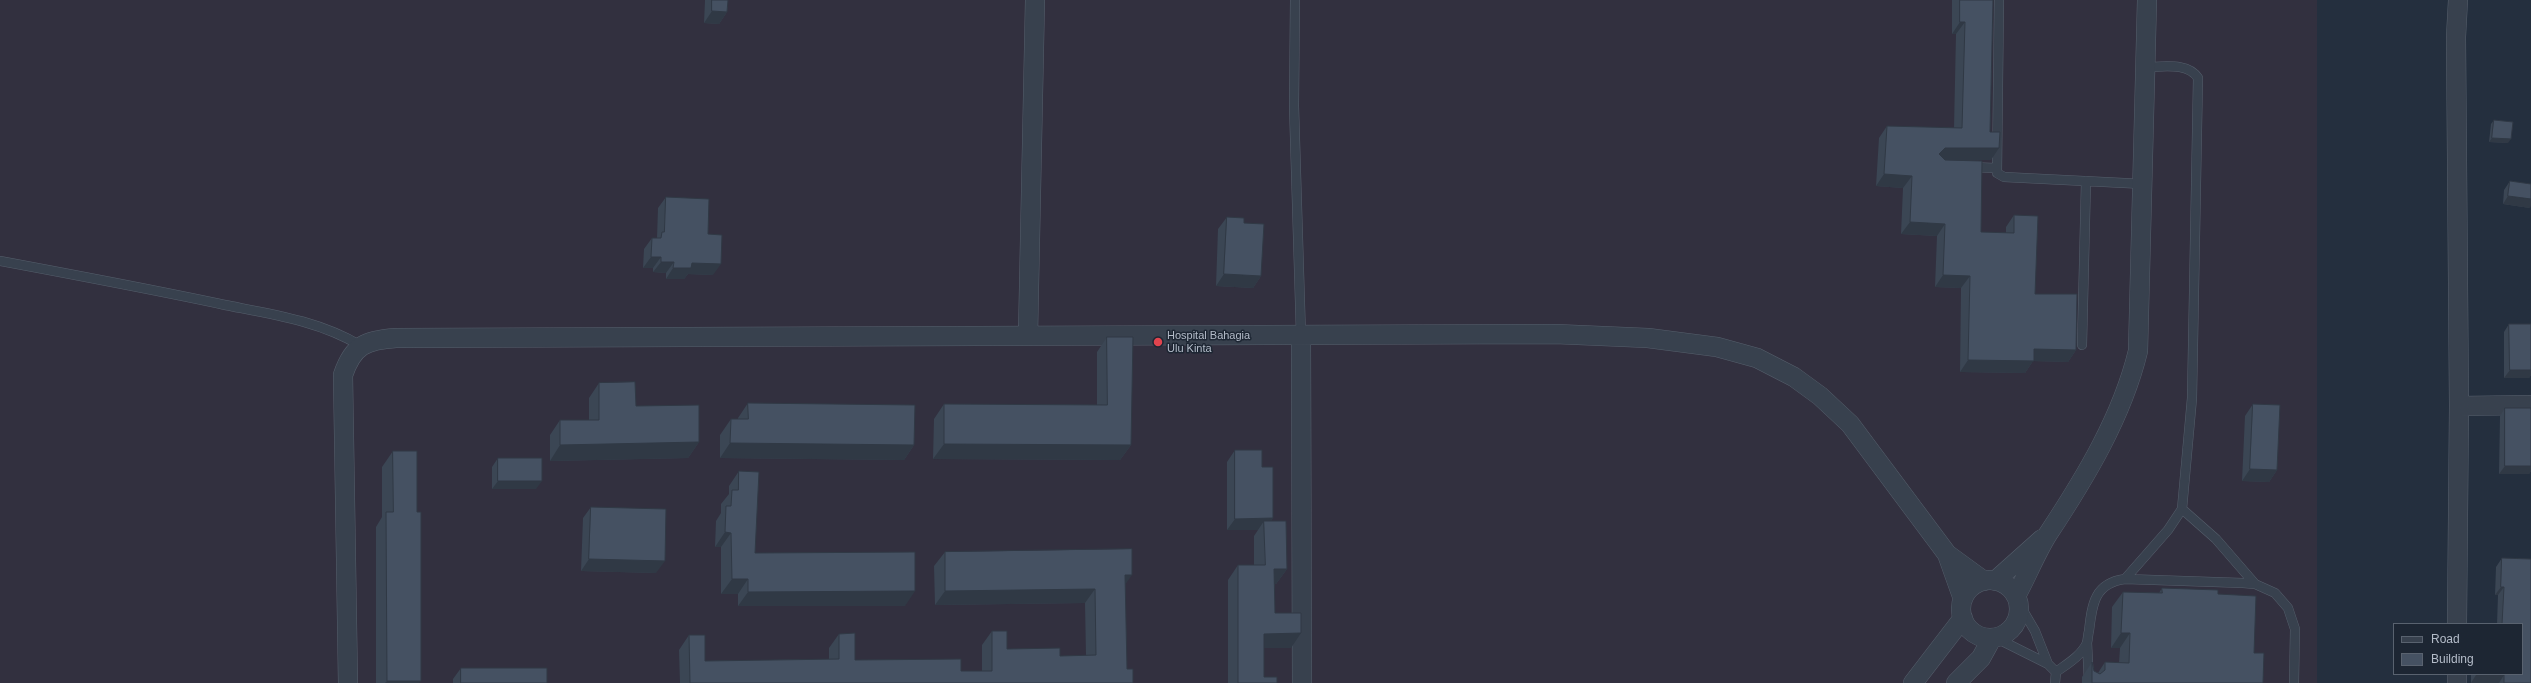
<!DOCTYPE html>
<style>
body{margin:0}
#map{position:relative;width:2531px;height:683px;overflow:hidden;background:#242f3e;font-family:Helvetica,sans-serif}
canvas{display:block}
.legend{position:absolute;left:2393px;top:623px;width:130px;height:52px;box-sizing:border-box;background:#1d2633;border:1px solid #59626f;margin:0;padding:5px 7px;list-style:none;font-size:12px;color:#b4bcc9}
.legend li{display:flex;align-items:center;gap:8px;height:20px}
.legend b{width:20px;border:1px solid #59626f}
</style>
<div id="map">
<canvas width="2531" height="683"></canvas>
<ul class="legend">
<li><b style="height:5px;background:#38414e"></b>Road</li>
<li><b style="height:11px;background:#455162"></b>Building</li>
</ul>
</div>
<script>
const ctx = document.querySelector('canvas').getContext('2d');
ctx.lineJoin = 'round';
function paint(path, color) {
  ctx.fillStyle = color;
  ctx.fill(path, 'evenodd');
}
function stroke(path, color, width, dash) {
  ctx.strokeStyle = color;
  ctx.lineWidth = width;
  ctx.lineCap = dash ? 'butt' : 'round';
  ctx.setLineDash(dash || []);
  ctx.stroke(path);
}
function label(font, color, halo, rows, align = 'center') {
  ctx.font = font + ' Helvetica,sans-serif';
  ctx.lineWidth = 3;
  ctx.setLineDash([]);
  ctx.textBaseline = 'middle';
  ctx.strokeStyle = halo;
  ctx.fillStyle = color;
  for (const [text, x, y, turn = 0] of rows) {
    ctx.save();
    ctx.translate(x, y);
    ctx.rotate((+turn || 0) * Math.PI / 180);
    ctx.textAlign = isNaN(turn) ? turn : align;
    if (halo) ctx.strokeText(text, 0, 0);
    ctx.fillText(text, 0, 0);
    ctx.restore();
  }
}
const medical = new Path2D(`
 M0,0H2317V683H0Z`);
const lane = new Path2D(`
 M1295,0L1294,106L1301,336
 M1999,0L1997,173L2004,177L2144,184
 M1969,167L1996,168
 M0,261C75,275 150,289 225,305C271,314 320,321 361,346
 M2082,345L2086,181
 M2182,509L2216,539L2255,584
 M2125,579L2168,530L2182,509L2192,398L2198,78C2188,62 2163,67 2146,67
 M2018,602L2035,631L2048,664
 M1996,638L2048,664L2056,672L2055,683
 M2087,642L2089,683
 M2056,672C2067,664 2081,656 2087,643C2088,639 2088,634 2089,631C2092,605 2094,583 2125,579L2243,583L2255,584L2275,593L2288,608L2295,629L2294,683`);
const street = new Path2D(`
 M1028,335L1035,0
 M1301,336L1302,683
 M2459,406L2531,405
 M1947,554L1984,581
 M1961 609a29 29 0 1 1 58 0a29 29 0 1 1-58 0Z
 M1995,581L2042,539
 M2016,596C2027,576 2036,553 2048,534C2085,478 2122,417 2138,351L2147,0
 M2457,624L2459,406L2456,37L2458,0
 M2457,674V683
 M348,683L343,375C353,345 366,340 396,338L1555,334L1648,338L1717,347L1757,358L1794,377L1820,396L1850,424L1947,554L1963,599
 M1913,683L1963,618
 M1956,683L1981,658L1992,638`);
const wall = new Path2D(`
 M705,0H728L727,12L719,24L704,23Z
 M1952,0H1993L1990,132L1991,160H1945L1981,232L2006,233V227L2014,215L2035,294L2076,350L2068,362L2033,361L2025,373L1960,372L1961,288L1935,287L1937,236L1901,234L1903,188L1876,186L1879,138L1887,126L1954,128L1956,34H1952Z
 M2494,120L2508,143L2489,142L2491,124Z
 M2510,181L2530,208L2503,204L2504,190Z
 M666,197L708,234L713,275L688,274L684,279H666V273L653,272V268H643L644,249L652,238H657L658,208Z
 M1227,217L1244,223L1261,276L1253,288L1216,286L1218,229Z
 M2509,324H2531V375L2529,378H2504V332Z
 M1107,337L1131,445L1120,460L933,459L934,419L944,404L1097,405V352Z
 M599,383L636,406L699,442L688,458L550,461V435L560,420H589V398Z
 M748,403L914,445L904,460L720,458V435L731,419H738V418Z
 M2253,404L2277,470L2269,482L2242,481L2245,416Z
 M2505,408H2531V471L2529,474H2499L2500,416Z
 M1235,450L1262,467L1273,518L1271,521L1287,569L1276,584H1275V613L1291,648H1264V677L1277,683H1228V580L1238,565H1254V536L1258,530H1227V462Z
 M393,451L417,512L419,683H376V527L382,517V467Z
 M498,458L536,489H492V467Z
 M739,471L755,553L905,606H738V594H721V547H715L716,521L721,513V504L729,494V486Z
 M591,507L656,573L581,571L583,518Z
 M945,552L1125,584L1127,669L1133,683H680L679,650L689,635L705,661L829,659V648L839,634L855,660L961,671H982V645L992,631L1007,649L1060,656H1086L1085,603L935,605L934,566Z
 M2502,558L2531,559V683H2471V674H2522V624H2497L2498,595H2495L2496,567Z
 M2162,588L2218,594L2254,653L2263,683H2082V677L2092,662L2094,671L2098,673L2105,662L2119,663L2120,648H2111L2112,607L2123,592L2159,593Z
 M461,668L547,683H453V679Z`);
const shadedWall = new Path2D(`
 M712,11L727,12L719,24L704,23Z
 M1960,22H1965L1956,34H1952Z
 M2492,138L2511,139L2508,143L2489,142Z
 M1945,148H1999L1991,160H1937L1939,154Z
 M1884,174L1912,176L1903,188L1876,186Z
 M2508,196L2531,199V206L2530,208L2503,204Z
 M1910,222L1945,224L1937,236L1901,234Z
 M651,257H661L653,268H643Z
 M661,262H674L666,273L653,272Z
 M692,263L721,264L713,275L688,274L684,279H666L673,268Z
 M1224,274L1261,276L1253,288L1216,286Z
 M1943,275L1970,276L1961,288L1935,287Z
 M2034,349L2076,350L2068,362L2033,361L2025,373L1960,372L1968,360Z
 M2510,370H2531V375L2529,378H2504Z
 M699,442L688,458L550,461L560,445Z
 M730,443L914,445L904,460L720,458Z
 M944,444L1131,445L1120,460L933,459Z
 M2505,466H2531V471L2529,474H2499Z
 M2250,469L2277,470L2269,482L2242,481Z
 M498,481H542L536,489H492Z
 M1273,518L1264,530V521L1258,530H1227L1235,519Z
 M725,532L731,533L721,547H715Z
 M589,559L665,561L656,573L581,571Z
 M1274,569H1287L1276,584H1264Z
 M1125,575H1132L1122,589Z
 M732,579H748L738,594H721Z
 M2501,587H2504L2498,595H2495Z
 M1095,589L1085,603L935,605L945,591Z
 M915,591L905,606H738L748,592Z
 M1301,633L1291,648H1254L1264,634Z
 M2121,633H2130L2120,648H2111Z
 M2476,675H2504L2499,683H2471Z
 M387,681H421L419,683H385Z`);
const building = new Path2D(`
 M712,0H728L727,12L712,11Z
 M1960,0H1993L1990,132H2000L1999,148H1945L1939,154L1945,160L1982,161L1981,232L2014,233V215L2038,216L2035,294H2077L2076,350L2034,349V361L1968,360L1970,276L1943,275L1945,224L1910,222L1912,176L1884,174L1887,126L1962,128L1965,22H1960Z
 M2494,120L2513,122L2511,139L2492,138Z
 M2510,181L2531,184V199L2508,196Z
 M666,197L709,199L708,234L722,235L721,264L692,263L691,268H673L674,262H661V257H651L652,238H661L662,232H664Z
 M1227,217L1244,218V223L1264,224L1261,276L1224,274Z
 M2509,324H2531V370H2510Z
 M1107,337H1133L1131,445L944,444V404L1107,405Z
 M635,382L636,406L699,405V442L560,445V420H599V383Z
 M748,403L915,405L914,445L730,443L731,419H748Z
 M2253,404L2280,405L2277,470L2250,469Z
 M2505,408H2531V466H2505Z
 M1235,450H1262V467H1273V518L1235,519Z
 M393,451H417V512H421V681H387L386,512H393Z
 M498,458H542V481H498Z
 M739,471L759,472L755,553L915,552V591L748,592V579H732L731,533L725,532L726,506H731L732,490H738Z
 M591,507L666,509L665,561L589,559Z
 M1264,521H1286L1287,569H1274L1275,613H1301V633L1264,634V677H1277V683H1238V565H1265Z
 M1132,549V575H1125L1127,669H1133V683H690L689,635H705V661L839,659V634L855,633V660L961,659V671H992V631H1007V649L1060,648V656L1096,655L1095,589L945,591V552Z
 M2502,558L2531,559V683H2504V675H2476V674H2522V624H2502L2504,587H2501Z
 M2162,588L2218,590V594L2256,596L2254,653H2264L2263,683H2092V662L2094,671L2100,674L2105,670V662L2129,663L2130,633H2121L2123,592L2162,593Z
 M461,668H547V683H461Z`);
const markers = [
 [1158,342,5,"#e0444e"]
];
const poiNames = [
 ["Hospital Bahagia",1167,336],
 ["Ulu Kinta",1167,349]
];
paint(medical, '#32303f');
stroke(lane, '#565f6c', 10);
stroke(street, '#565f6c', 20);
stroke(lane, '#38414e', 9);
stroke(street, '#38414e', 19);
paint(wall, '#3b4654');
paint(shadedWall, '#303945');
paint(building, '#455162');
stroke(building, '#303945', 1);
for (const [x, y, r, color] of markers) {
  const dot = new Path2D();
  dot.arc(x, y, r, 0, 2 * Math.PI);
  ctx.fillStyle = color;
  ctx.fill(dot);
  stroke(dot, '#1d2633', 1.5);
}
label('11px', '#b4bcc9', '#1d2633', poiNames, 'left');
</script>
